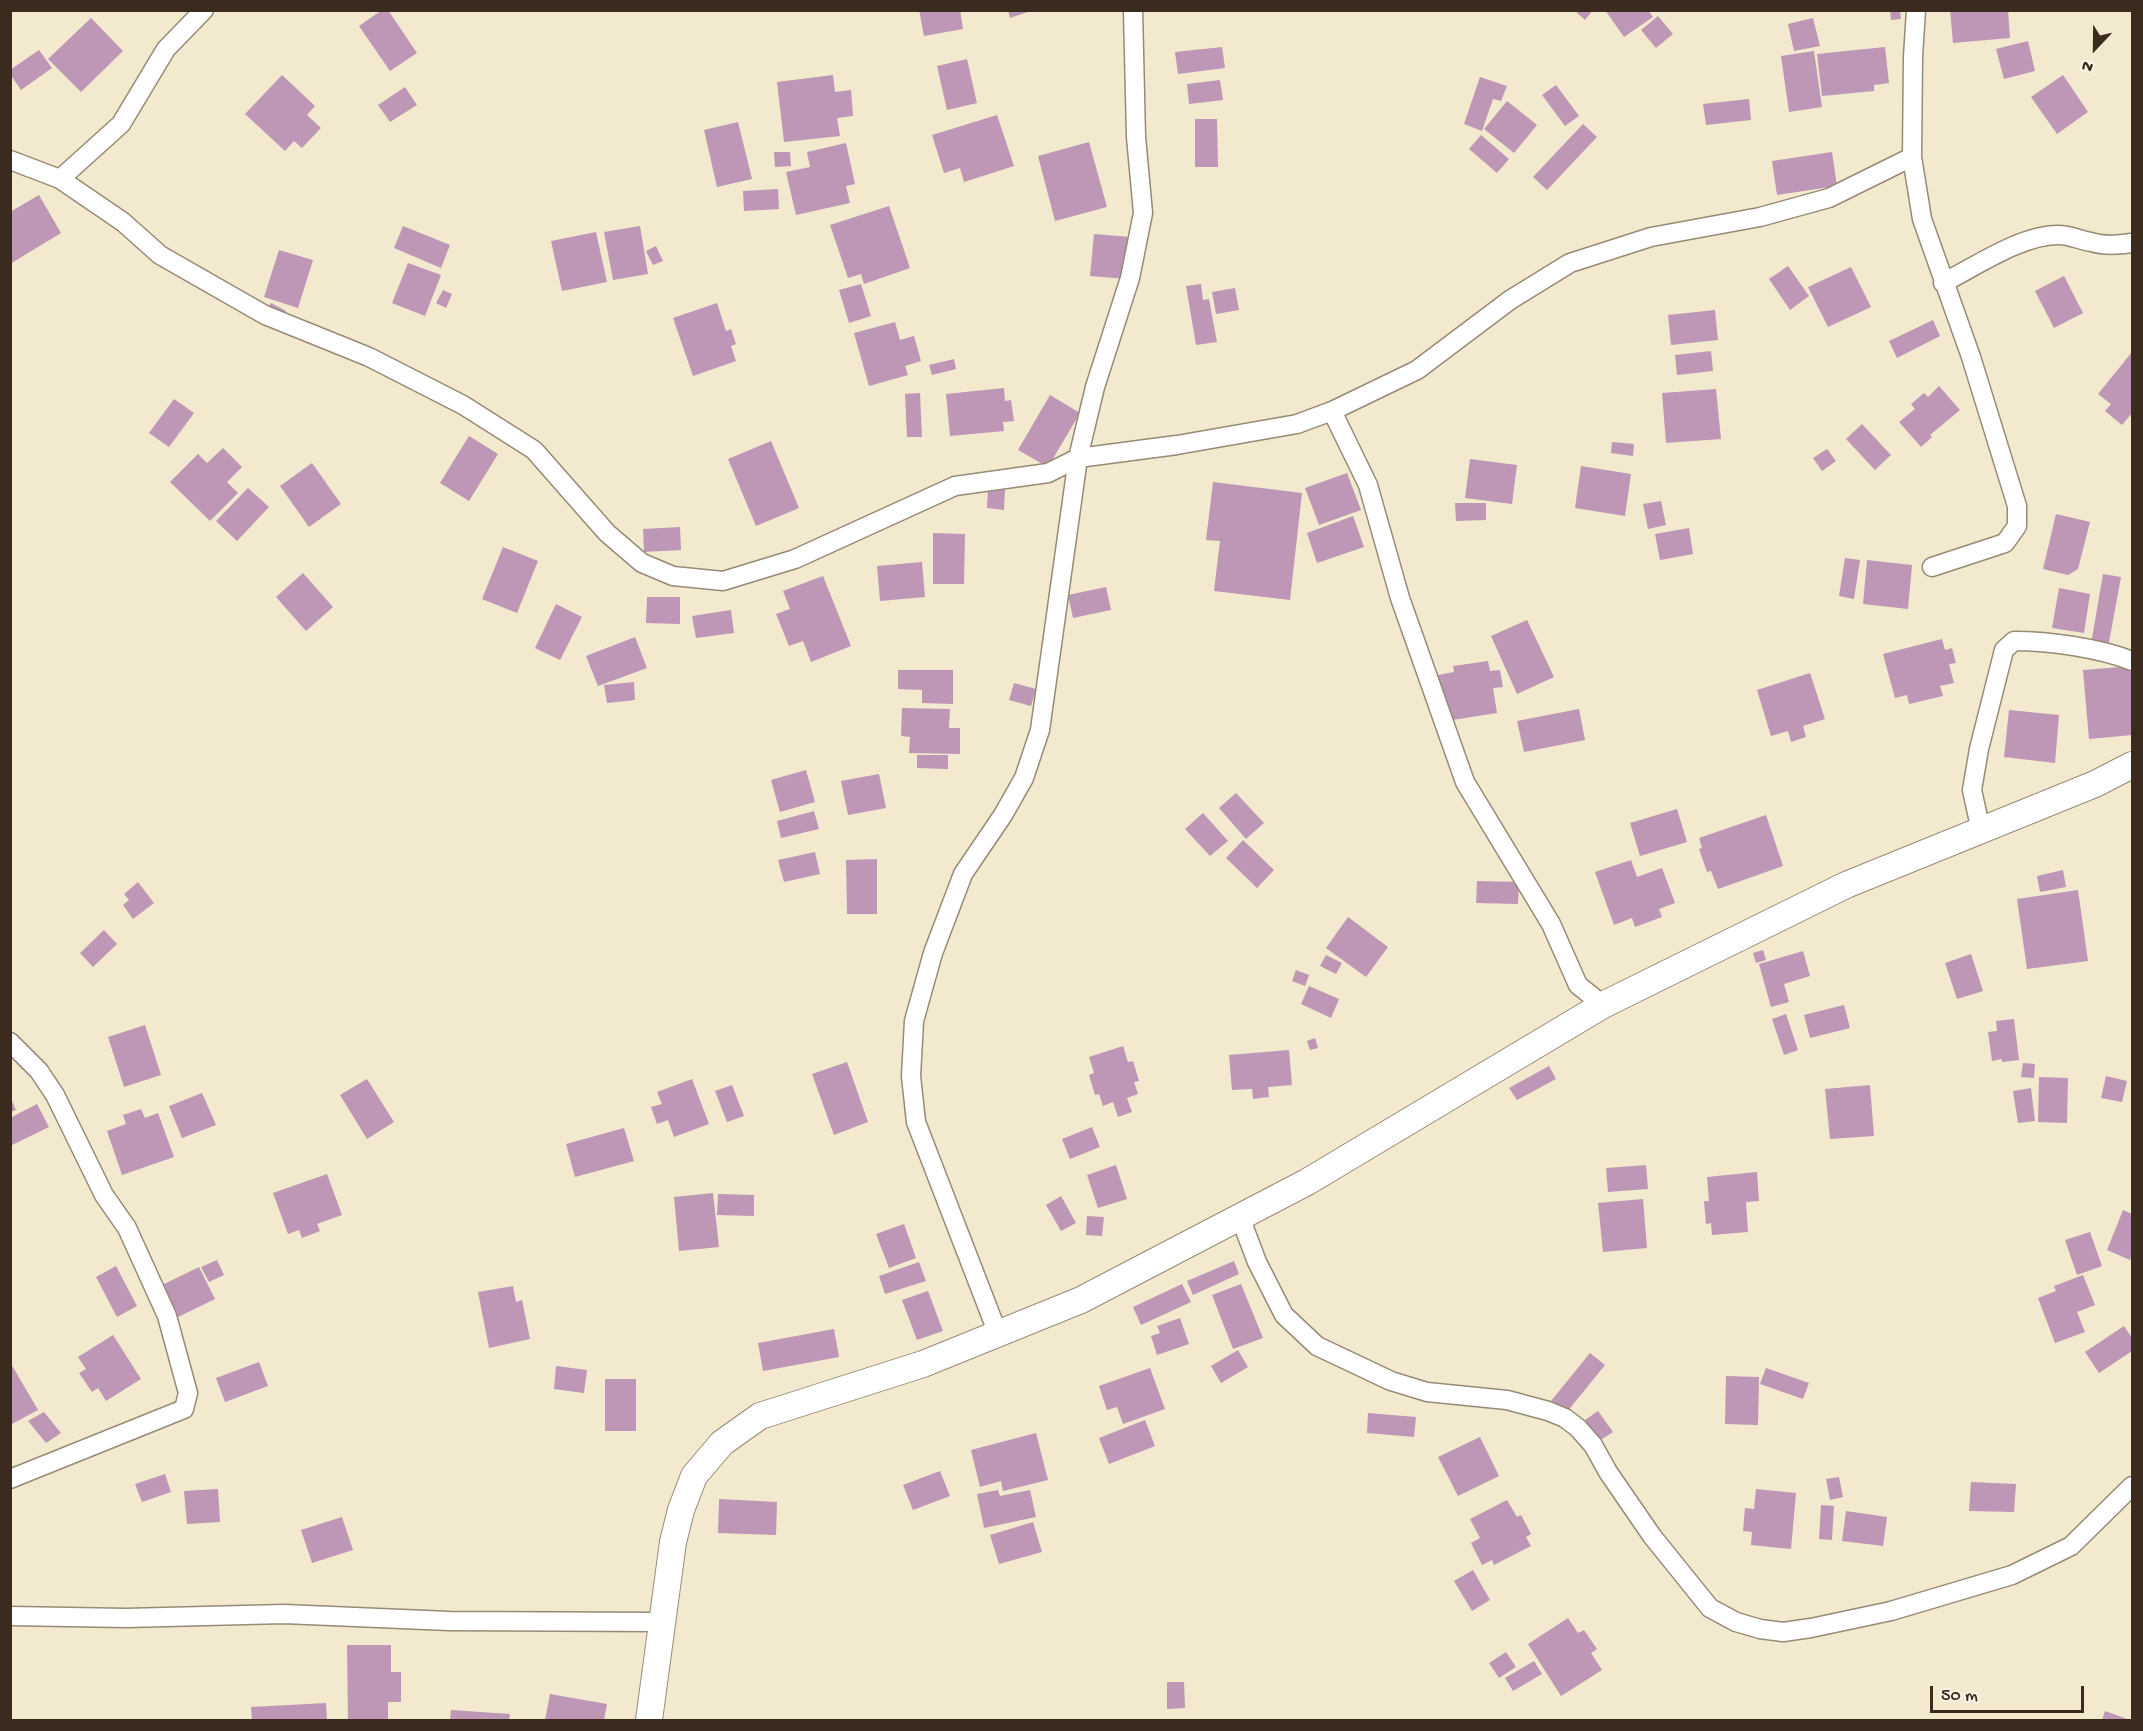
<!DOCTYPE html>
<style>
body{margin:0}
#map{position:relative;width:2143px;height:1731px;overflow:hidden;background:#f3e9ce;font-family:"Gochi Hand",sans-serif}
canvas{display:block}
.frame{position:absolute;inset:0;border:12px solid #3b2a1e;pointer-events:none}
.north{position:absolute;left:2065px;top:18px;width:60px;height:60px;-webkit-text-stroke:4px #fcf5e5;paint-order:stroke;rotate:202deg;font-size:16px;font-weight:700;line-height:24px;text-align:center;color:#3b2a1e}
.north::after{content:'';display:block;margin:auto;width:21px;height:27px;background:#3b2a1e;clip-path:polygon(50% 0,100% 100%,50% 72%,0 100%)}
.scale{position:absolute;left:1930px;top:1686px;width:154px;height:27px;box-sizing:border-box;border:3px solid #3b2a1e;border-top:0;padding-left:8px;font-size:18px;line-height:21px;white-space:nowrap;color:#3b2a1e;-webkit-text-stroke:4px #fcf5e5;paint-order:stroke}
</style>
<div id="map">
<canvas width="2143" height="1731"></canvas>
<div class="frame"></div>
<div class="north">N</div>
<div class="scale">50 m</div>
</div>
<script>
const ctx = document.querySelector('canvas').getContext('2d');
ctx.lineJoin = 'round';
function paint(path, color) {
  ctx.fillStyle = color;
  ctx.fill(path, 'evenodd');
}
function stroke(path, color, width, dash) {
  ctx.strokeStyle = color;
  ctx.lineWidth = width;
  ctx.lineCap = dash ? 'butt' : 'round';
  ctx.setLineDash(dash || []);
  ctx.stroke(path);
}
const building = new Path2D(`
 M382,10H388L417,53L390,71L359,26Z
 M919,10H960L963,29L924,36Z
 M1008,10H1031V11L1010,18Z
 M1574,10H1593L1585,20Z
 M1605,10H1648L1653,17L1624,37Z
 M1890,10H1900L1901,19L1891,20Z
 M1950,10H2008L2010,38L1953,43Z
 M1658,16L1673,34L1656,48L1641,30Z
 M91,18L123,51L81,92L48,59Z
 M1813,18L1820,46L1794,51L1788,24Z
 M2028,41L2035,71L2004,79L1996,49Z
 M1222,47L1225,68L1178,74L1175,52Z
 M1885,47L1889,83L1874,85V91L1822,96L1817,54Z
 M39,50L52,68L21,90L10,74V70Z
 M1814,51L1822,107L1789,112L1781,56Z
 M967,59L977,103L947,110L937,66Z
 M282,75L315,106L307,115L321,128L302,148L294,141L285,151L245,114Z
 M833,75L835,92L851,90L853,116L837,118L840,136L784,142L777,82Z
 M2063,75L2088,112L2057,134L2031,97Z
 M1480,77L1507,86L1501,101L1493,99L1482,131L1464,124Z
 M1220,80L1223,100L1189,104L1187,84Z
 M1556,85L1579,116L1565,126L1542,95Z
 M405,87L417,105L390,122L378,105Z
 M1749,99L1751,120L1706,125L1703,104Z
 M1507,101L1537,125L1514,153L1484,129Z
 M997,115L1014,166L964,182L960,168L944,173L932,135Z
 M1195,119H1217L1218,167H1195Z
 M738,122L752,179L717,187L704,130Z
 M1583,124L1597,137L1547,190L1533,177Z
 M1481,135L1509,159L1497,173L1469,149Z
 M1089,142L1107,207L1055,221L1038,156Z
 M846,143L855,184L846,186L850,203L796,215L786,172L810,167L807,152Z
 M774,152H790L791,166L775,167Z
 M1832,152L1837,186L1777,195L1772,161Z
 M778,189L779,209L744,211L743,191Z
 M39,195L61,233L10,264V212Z
 M889,206L910,268L864,284L861,274L848,278L830,225Z
 M403,226L450,245L441,268L394,248Z
 M640,226L648,274L613,280L604,232Z
 M596,232L607,282L562,291L551,241Z
 M1094,234L1131,237L1127,279L1090,276Z
 M656,246L663,261L653,265L646,251Z
 M279,250L313,260L298,308L264,297Z
 M408,263L441,275L425,316L392,303Z
 M1788,266L1809,296L1790,310L1769,279Z
 M1851,267L1871,307L1828,327L1808,287Z
 M2064,276L2083,313L2054,328L2035,291Z
 M861,284L871,316L849,323L839,290Z
 M1201,284L1203,300L1209,299L1217,342L1196,345L1186,286Z
 M1235,288L1239,310L1216,314L1212,292Z
 M443,290L452,294L446,308L436,303Z
 M271,303L286,311L280,320L266,311Z
 M717,303L726,331L731,329L736,344L731,346L736,361L693,376L673,318Z
 M1715,310L1718,340L1671,345L1668,315Z
 M1933,320L1940,336L1897,358L1889,341Z
 M895,322L900,340L914,336L921,361L905,366L908,375L869,386L854,333Z
 M1711,351L1713,371L1677,375L1675,355Z
 M2132,352V413L2122,425L2105,411L2111,404L2098,394Z
 M954,359L956,369L932,375L929,365Z
 M1939,386L1960,410L1930,435L1932,437L1921,447L1899,422L1915,409L1911,404L1924,393L1928,397Z
 M1004,388L1005,401L1011,400L1014,421L1003,422L1004,431L950,436L946,394Z
 M1716,389L1721,439L1666,443L1662,393Z
 M920,393L922,437H907L905,394Z
 M1050,395L1080,413L1048,467L1018,450Z
 M174,399L194,413L169,447L149,433Z
 M1862,424L1891,455L1875,470L1846,439Z
 M469,436L498,454L469,501L440,483Z
 M771,441L799,508L756,526L728,459Z
 M1612,442L1634,444L1633,456L1611,453Z
 M223,448L242,467L227,482L238,493L210,521L170,482L198,454L207,463Z
 M1827,449L1836,461L1822,471L1813,458Z
 M1470,459L1517,465L1512,504L1465,498Z
 M312,463L341,504L309,527L280,486Z
 M1581,466L1631,474L1625,516L1575,508Z
 M1347,473L1361,510L1319,525L1305,488Z
 M1213,482L1302,493L1290,600L1214,591L1220,541L1206,540Z
 M248,488L269,507L237,541L216,521Z
 M988,489L1005,490L1004,510L987,508Z
 M1661,501L1666,525L1648,529L1643,504Z
 M1455,503H1486V520L1456,521Z
 M2056,514L2090,522L2078,569L2068,575L2043,569Z
 M1353,516L1364,547L1317,563L1307,533Z
 M680,527L681,550L644,552L643,529Z
 M1689,528L1693,554L1660,560L1655,534Z
 M933,533L965,534L964,584H933Z
 M503,547L538,561L517,613L482,599Z
 M1845,558L1860,560L1854,599L1839,596Z
 M1867,560L1912,565L1908,609L1863,604Z
 M922,562L925,597L880,601L877,566Z
 M303,573L333,607L306,631L276,597Z
 M2103,574L2121,577L2108,648L2091,644Z
 M823,576L851,646L811,662L803,641L789,646L776,614L790,609L783,591Z
 M1106,587L1111,610L1073,618L1068,595Z
 M2059,588L2090,594L2084,633L2052,628Z
 M647,597H680V624L646,623Z
 M556,604L582,617L560,660L535,648Z
 M731,610L734,633L696,638L692,616Z
 M1527,620L1554,677L1517,694L1491,636Z
 M635,637L647,668L598,686L586,656Z
 M1942,639L1945,650L1952,648L1956,663L1949,664L1954,683L1940,686L1943,696L1909,704L1907,695L1895,698L1883,654Z
 M1488,661L1490,671L1500,670L1503,687L1493,688L1497,713L1446,721L1438,675L1454,672L1453,666Z
 M2132,666V735L2089,739L2083,670Z
 M898,670H953V704L922,703V690L898,689Z
 M1810,673L1825,719L1803,726L1806,737L1791,742L1788,731L1771,736L1757,690Z
 M634,682L635,700L607,703L604,685Z
 M1014,683L1036,689L1031,706L1009,700Z
 M902,708L950,709L949,728H960V754L909,753L910,737L901,736Z
 M1579,709L1585,740L1524,752L1517,721Z
 M2009,710L2059,715L2055,763L2004,757Z
 M917,755H948V769L917,768Z
 M806,770L815,802L780,812L771,780Z
 M879,774L886,808L848,815L841,781Z
 M1236,793L1264,823L1246,839L1219,808Z
 M1677,809L1687,842L1640,856L1630,823Z
 M814,811L819,829L781,838L777,821Z
 M1203,813L1228,841L1210,856L1185,829Z
 M1766,815L1783,866L1718,889L1711,871L1707,872L1699,849L1702,848L1699,838Z
 M1243,840L1274,870L1257,888L1226,858Z
 M815,852L820,874L784,882L778,860Z
 M877,859V914H847L846,860Z
 M1631,860L1637,877L1662,868L1675,903L1659,909L1662,917L1635,927L1632,918L1614,925L1595,872Z
 M2063,870L2066,887L2040,892L2037,876Z
 M1477,881L1519,882L1518,904L1476,903Z
 M138,882L154,903L133,919L123,905L129,900L124,894Z
 M2078,890L2088,961L2027,969L2017,899Z
 M1348,917L1388,947L1366,977L1326,948Z
 M104,930L117,944L93,967L80,953Z
 M1763,950L1766,960L1756,963L1753,953Z
 M1803,951L1810,976L1784,984L1789,1002L1771,1007L1759,964Z
 M1971,954L1983,991L1957,999L1945,963Z
 M1326,955L1342,963L1336,974L1320,966Z
 M1296,970L1309,975L1305,986L1292,981Z
 M1309,986L1339,999L1331,1018L1301,1004Z
 M1844,1005L1850,1028L1810,1038L1804,1015Z
 M1786,1014L1798,1050L1784,1055L1772,1019Z
 M2014,1019L2019,1060L2002,1062V1059L1992,1061L1988,1032L1997,1031L1996,1021Z
 M145,1025L161,1075L124,1087L108,1037Z
 M1315,1038L1318,1048L1310,1050L1307,1041Z
 M1123,1046L1128,1062L1133,1061L1139,1081L1134,1082L1138,1094L1127,1098L1132,1112L1118,1117L1113,1102L1103,1106L1099,1094L1095,1095L1089,1075L1094,1073L1089,1057Z
 M1289,1050L1292,1085L1268,1087L1269,1097L1253,1099L1252,1089L1232,1090L1229,1055Z
 M847,1062L868,1122L834,1135L812,1074Z
 M2023,1063L2035,1064L2034,1078L2021,1077Z
 M1549,1066L1556,1079L1517,1100L1509,1088Z
 M2106,1076L2127,1081L2122,1102L2101,1098Z
 M2039,1077L2068,1078L2067,1123L2038,1122Z
 M367,1079L394,1122L367,1139L340,1095Z
 M692,1079L709,1124L674,1137L668,1120L657,1124L651,1107L662,1104L657,1092Z
 M732,1085L744,1116L727,1122L715,1091Z
 M1870,1085L1874,1136L1830,1139L1825,1089Z
 M2031,1088L2035,1121L2018,1123L2013,1091Z
 M202,1093L216,1125L182,1138L169,1106Z
 M10,1097L16,1110L10,1112Z
 M37,1104L49,1127L10,1146V1118Z
 M141,1109L145,1118L158,1113L174,1157L122,1175L107,1131L126,1124L123,1115Z
 M1092,1127L1100,1147L1070,1159L1062,1139Z
 M624,1128L634,1161L575,1177L566,1144Z
 M1116,1165L1127,1199L1098,1208L1087,1175Z
 M1646,1165L1648,1189L1608,1192L1606,1168Z
 M1757,1172L1759,1201L1746,1202L1748,1232L1712,1235L1711,1223L1706,1224L1704,1201H1709L1707,1177Z
 M327,1174L342,1215L317,1224L320,1231L302,1238L299,1230L288,1234L273,1193Z
 M713,1193L719,1247L679,1251L674,1197Z
 M718,1194L754,1195V1216L717,1215Z
 M1061,1196L1076,1223L1061,1231L1046,1205Z
 M1643,1199L1647,1248L1603,1252L1598,1203Z
 M2123,1210L2132,1214V1255L2130,1260L2107,1250Z
 M1087,1216L1104,1217L1102,1236L1086,1235Z
 M904,1224L916,1258L889,1268L876,1234Z
 M2090,1232L2102,1266L2077,1275L2065,1240Z
 M217,1260L224,1275L209,1282L201,1267Z
 M1234,1261L1239,1274L1193,1295L1187,1281Z
 M919,1262L926,1281L885,1294L879,1276Z
 M116,1266L137,1306L117,1317L96,1277Z
 M199,1267L215,1299L174,1319L158,1287Z
 M2083,1275L2095,1305L2077,1312L2085,1332L2055,1343L2038,1298L2056,1291L2054,1286Z
 M1182,1284L1191,1302L1141,1325L1133,1307Z
 M1241,1284L1263,1338L1233,1349L1212,1295Z
 M513,1286L516,1302L522,1300L530,1339L489,1348L478,1292Z
 M928,1291L943,1331L917,1340L902,1300Z
 M1180,1318L1189,1344L1157,1355L1151,1336L1160,1333L1157,1326Z
 M2124,1326L2132,1338V1351L2099,1373L2085,1352Z
 M834,1329L839,1357L763,1371L758,1343Z
 M113,1335L141,1379L106,1401L98,1388L92,1392L79,1373L86,1369L78,1357Z
 M1238,1350L1248,1367L1221,1383L1211,1366Z
 M1590,1353L1605,1365L1566,1413L1551,1401Z
 M10,1362L38,1410L10,1425Z
 M259,1362L268,1386L225,1402L216,1378Z
 M556,1366L587,1370L584,1393L554,1389Z
 M1150,1368L1165,1409L1123,1424L1117,1407L1107,1410L1099,1386Z
 M1766,1368L1809,1383L1803,1399L1760,1384Z
 M1726,1376L1759,1377L1758,1425L1725,1424Z
 M605,1379H636V1431H605Z
 M1598,1411L1613,1432L1599,1441L1585,1420Z
 M44,1412L61,1433L46,1443L28,1421Z
 M1368,1413L1416,1417L1414,1437L1367,1433Z
 M1145,1420L1155,1446L1109,1464L1099,1438Z
 M1036,1433L1048,1480L1003,1491L1001,1481L980,1487L971,1450Z
 M1480,1437L1499,1476L1458,1496L1438,1457Z
 M940,1471L950,1496L913,1510L903,1485Z
 M165,1474L171,1492L142,1502L135,1484Z
 M1839,1477L1843,1497L1830,1500L1826,1479Z
 M1971,1482L2016,1484L2014,1512L1969,1511Z
 M218,1489L220,1522L187,1524L184,1491Z
 M1756,1489L1796,1493L1791,1549L1751,1545L1752,1532L1743,1531L1745,1508L1754,1509Z
 M998,1490L1000,1496L1030,1490L1036,1517L984,1528L977,1494Z
 M719,1499L777,1502L776,1535L718,1533Z
 M1507,1500L1517,1517L1521,1515L1531,1534L1526,1537L1531,1546L1494,1565L1492,1560L1482,1565L1471,1543L1480,1538L1470,1519Z
 M1821,1505L1834,1506L1832,1540L1819,1539Z
 M1846,1511L1887,1517L1883,1546L1842,1541Z
 M342,1517L353,1550L312,1563L301,1530Z
 M1033,1522L1042,1552L999,1564L990,1535Z
 M1473,1570L1490,1600L1472,1611L1454,1581Z
 M1568,1618L1578,1633L1584,1630L1597,1649L1591,1653L1602,1670L1561,1696L1528,1644Z
 M347,1645H391V1672H401V1702H388V1720H348Z
 M1506,1652L1516,1667L1499,1678L1489,1663Z
 M1534,1661L1542,1674L1513,1691L1505,1678Z
 M1167,1682H1184L1185,1708L1167,1709Z
 M550,1694L607,1704L604,1720H545Z
 M326,1703L327,1720H252L251,1707Z
 M451,1710L510,1714L509,1720H450Z
 M2105,1711L2130,1720H2102Z`);
const minor = new Path2D(`
 M1916,10L1913,57L1912,157L1922,219L1971,357L2017,506V526L2005,543L1932,567
 M10,160L60,179L123,222L160,255L265,315L369,357L463,405L534,450L607,533L642,563L673,576L723,581L795,559L955,486L1048,473L1078,458L1177,445L1297,424L1332,411L1417,370L1510,300L1570,263L1651,237L1760,217L1829,198L1912,157
 M60,179L121,124L166,49L204,10
 M1943,283C1976,266 2023,234 2059,235C2069,235 2080,240 2091,242C2104,246 2119,245 2132,243
 M1332,411L1368,485L1400,598L1465,782L1551,924L1578,985L1603,1005
 M1981,831L1972,790L1979,749L2004,650L2014,641C2049,641 2100,648 2132,661
 M10,1042L39,1071L55,1095L104,1195L127,1228L167,1316L188,1393L184,1409L10,1479
 M1240,1217L1257,1262L1284,1315L1317,1346L1391,1381L1427,1392L1507,1400L1548,1411L1565,1418L1578,1428L1593,1445L1608,1472L1652,1536L1710,1608L1736,1622L1760,1629L1783,1632L1811,1628L1891,1611L2012,1575L2071,1546L2132,1486
 M998,1334L916,1122L911,1076L914,1021L933,953L963,874L1003,815L1024,778L1040,730L1078,458L1095,387L1130,278L1143,213L1136,137L1133,10
 M10,1616L126,1618L284,1614L449,1621L663,1622`);
const secondary = new Path2D(`
 M649,1720L673,1542L681,1510L694,1476L722,1443L760,1416L923,1364L1081,1300L1307,1182L1603,1005L1846,885L2095,784L2132,765`);
paint(building, '#bd97b5');
stroke(minor, '#978a76', 21);
stroke(secondary, '#978a76', 28);
stroke(minor, '#fff', 18);
stroke(secondary, '#fff', 26);
</script>
